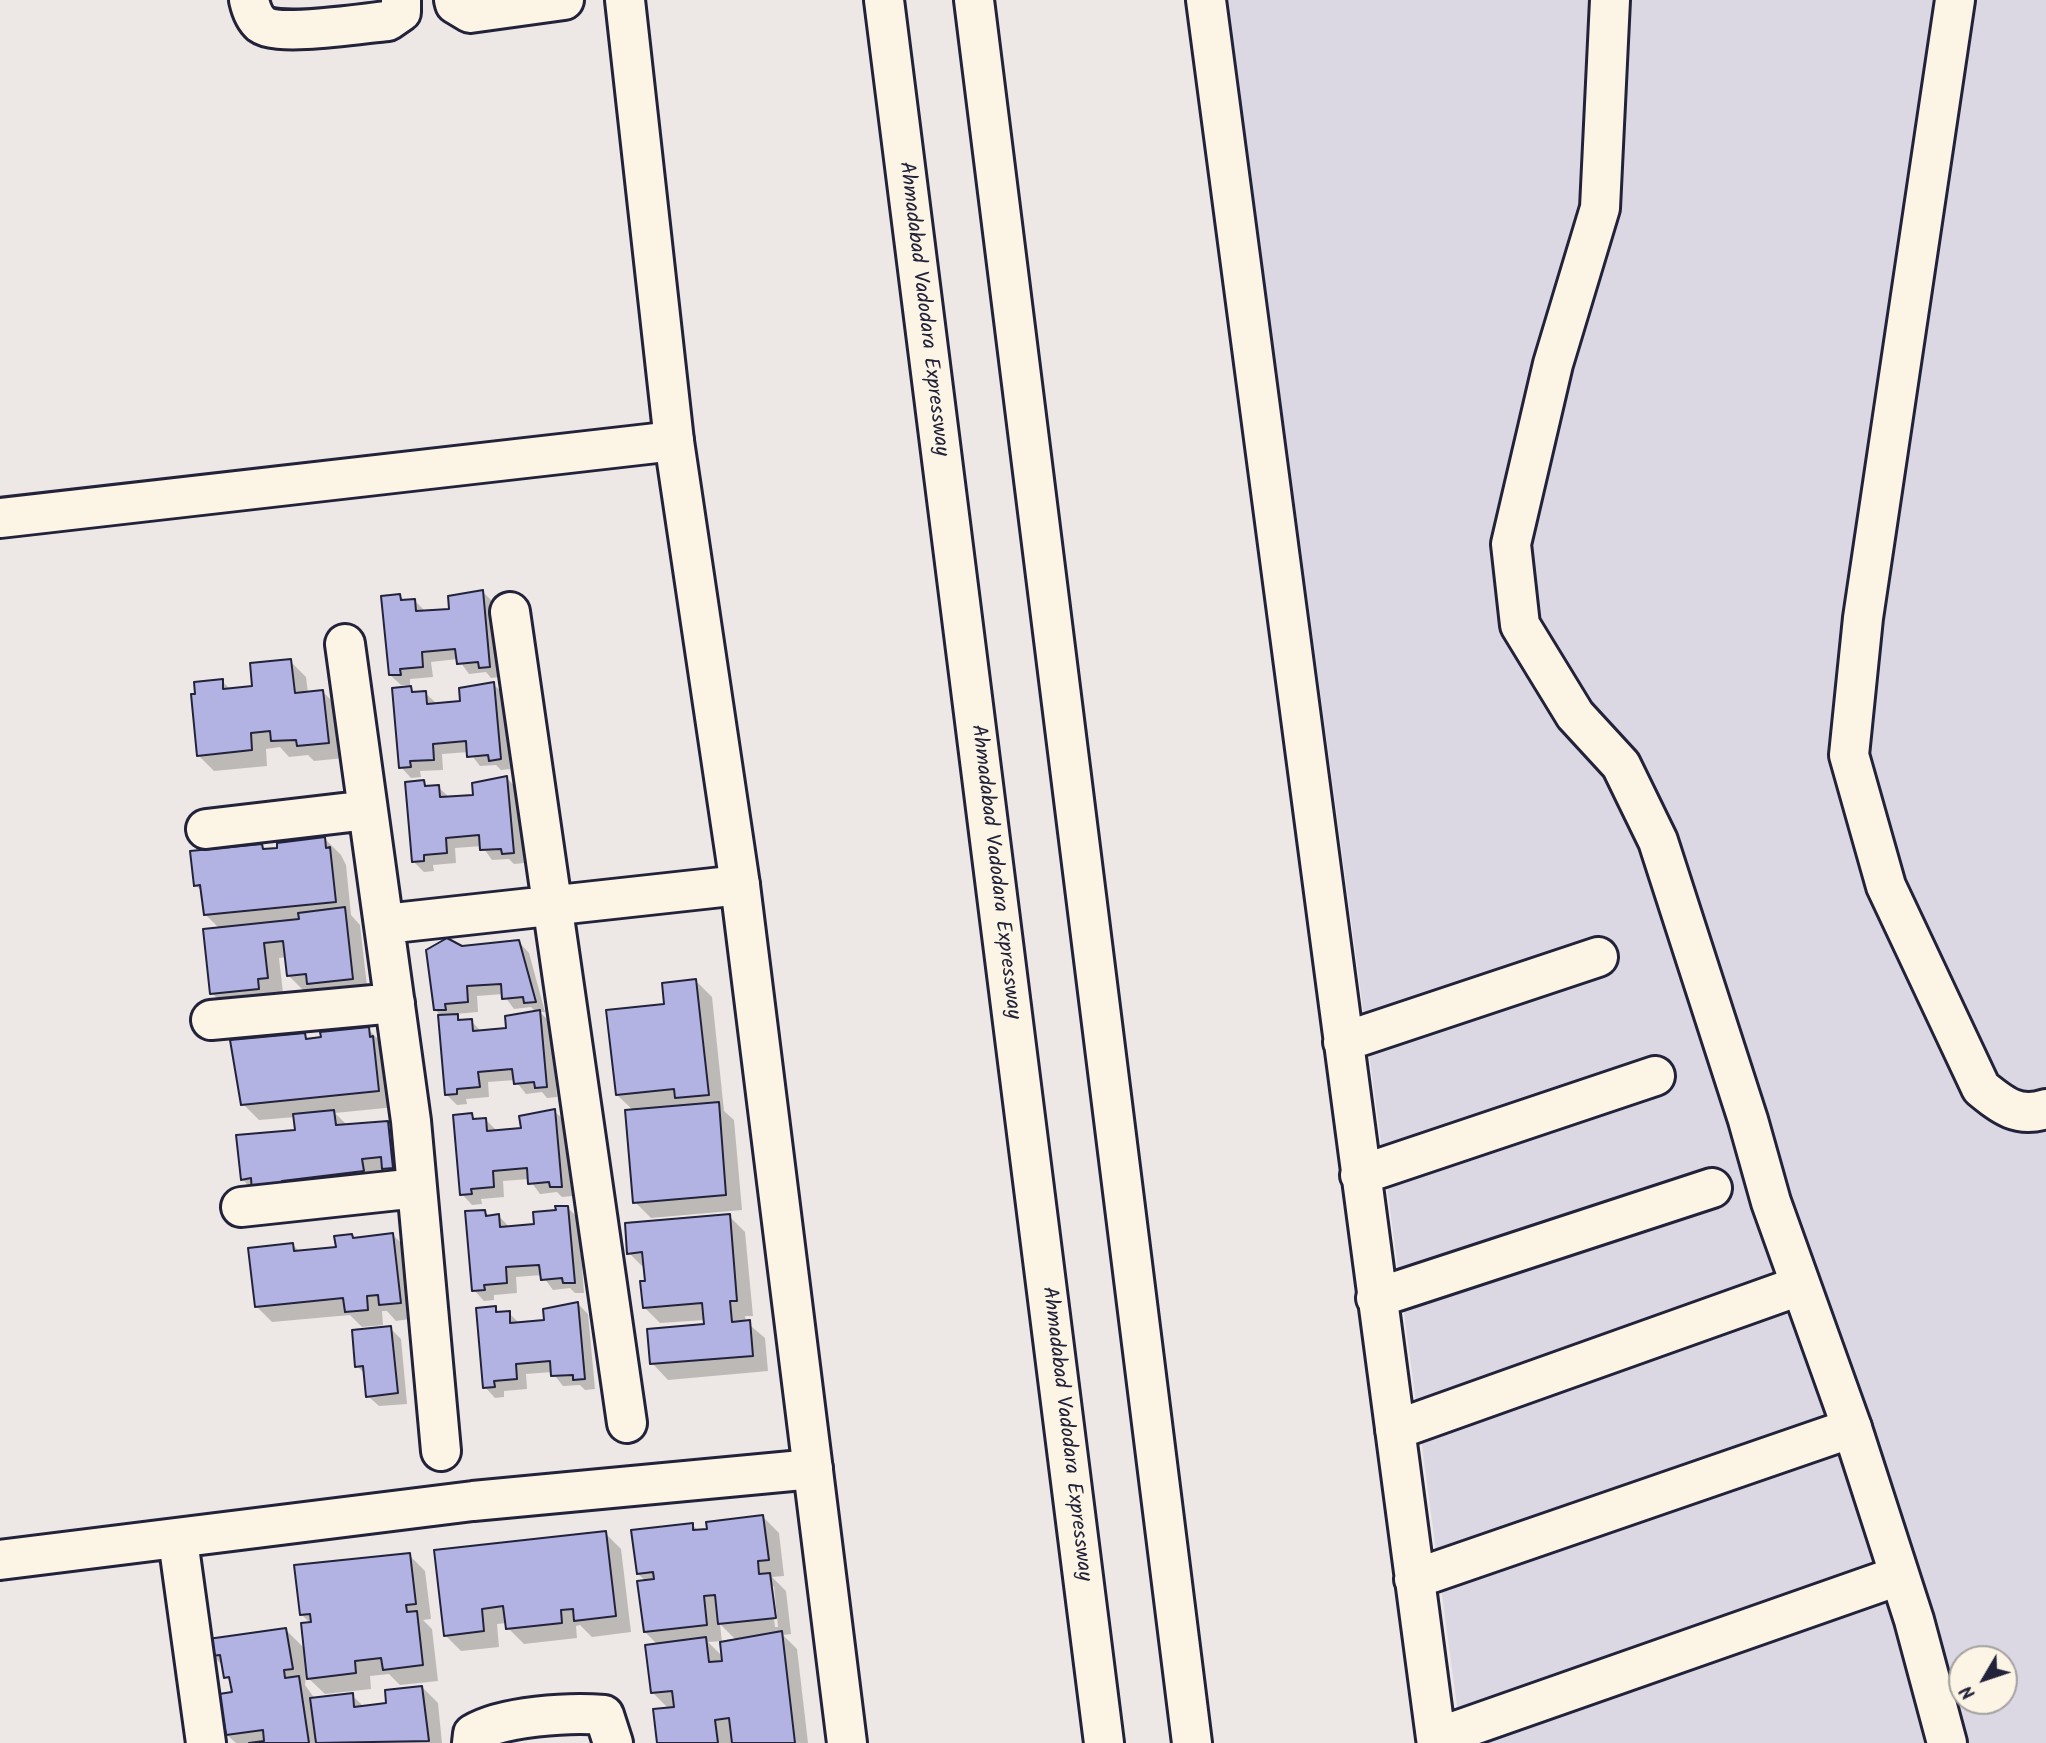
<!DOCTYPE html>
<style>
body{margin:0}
#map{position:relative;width:2046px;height:1743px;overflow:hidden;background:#ede8e5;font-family:Kalam,sans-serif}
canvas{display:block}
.north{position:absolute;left:1948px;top:1645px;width:70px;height:70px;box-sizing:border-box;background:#fcf5e5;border:2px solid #a5a1a1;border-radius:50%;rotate:231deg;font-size:19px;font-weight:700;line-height:28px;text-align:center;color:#22223b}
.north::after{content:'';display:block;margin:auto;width:24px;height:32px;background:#22223b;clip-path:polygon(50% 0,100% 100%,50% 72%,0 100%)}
</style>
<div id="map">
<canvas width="2046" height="1743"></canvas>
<div class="north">N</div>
</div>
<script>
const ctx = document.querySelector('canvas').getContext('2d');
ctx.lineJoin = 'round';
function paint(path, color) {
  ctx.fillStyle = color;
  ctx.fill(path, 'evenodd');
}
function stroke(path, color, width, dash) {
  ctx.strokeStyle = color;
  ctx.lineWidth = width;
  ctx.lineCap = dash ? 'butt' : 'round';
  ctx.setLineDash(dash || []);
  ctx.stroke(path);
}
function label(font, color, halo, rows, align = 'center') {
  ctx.font = font + ' Kalam,sans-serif';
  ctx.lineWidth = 5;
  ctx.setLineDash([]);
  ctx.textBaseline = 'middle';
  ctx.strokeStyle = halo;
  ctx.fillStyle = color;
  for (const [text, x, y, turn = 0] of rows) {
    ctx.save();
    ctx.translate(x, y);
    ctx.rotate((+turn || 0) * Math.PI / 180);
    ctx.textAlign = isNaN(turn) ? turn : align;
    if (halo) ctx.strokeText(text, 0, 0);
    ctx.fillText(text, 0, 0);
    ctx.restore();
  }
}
const built = new Path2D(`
 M1227,0H2046V1743H1462ZM1962,1659H2004V1701H1962Z`);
const shadow = new Path2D(`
 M483,592L493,602L500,677L491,678L486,672L469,674L458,659L431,662L433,677L410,679V685H401L390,675L400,596L405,601L414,600L425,611L451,610Z
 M290,661L306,677L308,693L323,692L339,708L344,758L314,761L308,755L289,757L280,747L266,749L267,766L214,771L198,755L222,681L231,690L254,688Z
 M493,684L504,694L510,769L501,770L496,765L480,766L469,752L442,754L443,770L420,771L421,777L411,778L401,767L410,688L416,694L425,693L436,703H462Z
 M507,778L517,789L524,863L514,864L509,859L492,860L482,846L455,848L456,863L433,865L434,871L424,872L413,861L424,782L429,788L438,787L450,798L475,796Z
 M325,839L341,855L346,865L351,915L360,925L368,995L325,999L316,990L304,991L288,975L287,957L279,958L283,993L273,994L274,1005L228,1009L212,993L220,929L205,914L203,892L195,885L261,846L266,850Z
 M519,942L529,953L545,1012H540L550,1022L557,1097L547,1098L542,1092L526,1094L515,1080L488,1082L489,1097L466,1099L467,1104L457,1105L447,1095L442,1017L435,1010L461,948ZM503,994L514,1009L531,1007L536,1012L508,1030L482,1032L471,1021L463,1022L455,1014L478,1012L477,996Z
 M696,981L712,997L724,1111L734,1120L742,1210L651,1218L635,1202L634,1111L617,1095L666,1005Z
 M368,1029L384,1045L395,1107L335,1113L348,1126L388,1123L404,1139L408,1184L270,1207L242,1179L297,1131L295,1117L259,1120L243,1104L304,1035L310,1040Z
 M554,1111L565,1121L572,1196L562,1197L557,1192L540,1194L529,1179L503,1181L504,1197L481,1199L482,1204L472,1205L462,1194L471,1115L477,1121L486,1120L496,1130L523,1129Z
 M567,1207L578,1218L584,1293H575L570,1288L553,1290L542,1275L516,1277L517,1293L494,1295V1300L484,1301L474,1290L484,1211L490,1217L499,1216L510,1228L535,1226V1213Z
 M729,1216L745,1232L753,1316H745L746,1322L765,1338L768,1371L668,1380L652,1363L706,1326L705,1320L660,1323L644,1307L646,1270L629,1253Z
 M393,1235L409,1251L416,1318L396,1321L387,1311H382L383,1325L362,1327L350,1315L272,1322L256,1306L293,1245L300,1252L338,1249L352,1236L355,1239Z
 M578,1304L588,1314L595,1389L585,1390L580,1385L563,1386L552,1372L526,1374L527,1389L504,1391V1397L495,1398L485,1387L495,1308L501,1314L509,1313L520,1324L546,1322Z
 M390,1328L401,1339L407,1404L379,1406L368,1396L366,1375L357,1366Z
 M763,1517L779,1533L784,1576L772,1577L786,1591L791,1634L783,1635L797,1649L808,1743H658L669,1709L653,1693L658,1645L645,1632L647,1582L638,1574L692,1525L699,1531ZM770,1583L774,1587L778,1627H775ZM720,1624L737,1641L722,1643ZM722,1641L724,1658L708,1642Z
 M605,1533L621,1549L631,1632L592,1637L580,1625L576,1626L577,1638L524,1644L508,1628L507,1623L497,1624L499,1647L461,1651L445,1635L435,1552Z
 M409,1555L425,1571L431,1619L423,1620L432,1629L438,1681L400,1685L389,1674L370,1676L371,1689L325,1694L306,1676L305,1685L315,1699L352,1695L364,1707L388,1704L422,1687L438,1703L442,1743H236L227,1735L234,1693L232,1683L226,1677L224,1667L212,1655L286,1630L305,1649L311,1624L301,1614Z`);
const building = new Path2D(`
 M483,590L490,667L479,668L478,662L457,664L455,649L422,652L423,667L400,669L401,675H389L381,596L400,594L401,600L415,599L416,611L449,609L448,596Z
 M291,659L295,693L323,690L329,743L297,746L296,740L271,741L270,731L251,733L252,750L197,756L191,694H195L194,682L223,679V689L252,686L250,663Z
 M494,682L501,759L489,761L488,755L467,757L466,741L433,744L434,760L410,761L411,767L399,768L392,688L411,686L412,692L426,691L427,704L460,701L459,688Z
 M507,776L514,853L502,854L501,849L480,850L479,835L446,838L447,853L424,855V861L412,862L405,782L424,780L425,786L439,785L440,797L473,795L472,783Z
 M325,837L326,848L330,847L336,902L204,915L200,885L194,886L190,851L262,844L263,849L277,848V843Z
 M345,907L353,979L307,984L306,974L287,976L283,941L264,943L268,978L258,979L259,989L210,994L203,929L299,919L298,913Z
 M447,938L462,946L519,940L536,1002L524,1003L523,997L502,999L501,984L467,986L468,1002L445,1004L446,1010H434L426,950Z
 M696,979L709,1095L675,1098L674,1089L616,1095L606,1010L664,1004L662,983Z
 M540,1010L547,1087L535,1088L534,1082L514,1084L512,1069L478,1072L480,1087L457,1089V1094L445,1095L438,1015L458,1014V1020L472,1019L473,1031L506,1028L505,1016Z
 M369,1027L370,1037L373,1036L379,1091L241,1105L230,1040L305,1033L306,1039L321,1037L320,1032Z
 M719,1102L726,1195L633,1203L625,1110Z
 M555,1109L562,1187H550L549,1182L528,1184L527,1168L493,1171L494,1187L471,1189L472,1194L460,1195L453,1115L472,1113L473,1119L486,1118L487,1131L521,1128L519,1116Z
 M334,1110L336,1125L388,1121L393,1168L382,1169L381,1157L362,1159L364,1171L282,1181L283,1189L252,1192L251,1178L241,1180L236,1135L295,1130L293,1114Z
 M555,1206H568L575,1283H563L562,1278L541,1280L539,1265L506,1267L507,1283L484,1285L485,1290L472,1291L465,1211L485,1210L486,1216L499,1214L500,1227L534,1224L533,1212L556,1210Z
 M730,1214L737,1301H730L732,1322L750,1320L753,1356L650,1364L647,1329L704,1324L702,1303L643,1308L640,1281H645L642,1252L627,1254L625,1223Z
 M393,1233L401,1303L379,1305L378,1295L367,1296L368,1310L345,1312L343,1298L255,1307L248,1248L293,1243L294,1251L336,1247L334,1236L352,1234L353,1238Z
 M578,1302L585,1379L573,1380V1375L551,1376L550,1361L516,1364L517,1379L494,1381L495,1387L483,1388L476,1308L496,1306V1312L510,1311V1323L544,1320L543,1309Z
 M391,1326L398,1393L366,1397L363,1366L355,1367L352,1330Z
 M763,1515L769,1560L758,1561L759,1574L770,1573L776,1618L718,1624L715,1595L704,1596L707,1625L644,1632L637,1581L654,1579L653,1572L637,1574L631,1530L693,1523V1530L707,1529L706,1522Z
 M606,1531L616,1616L574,1621L573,1609L561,1610L562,1623L506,1629L503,1606L482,1609L484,1631L444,1636L434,1550Z
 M410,1553L416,1604L406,1605L407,1612L417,1611L423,1665L383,1670L381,1658L355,1661L356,1673L307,1679L301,1623L311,1622L310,1614L300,1615L294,1565Z
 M286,1628L293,1669L284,1670L285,1678L299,1676L309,1743H249L264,1741L263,1730L226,1735L219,1694L232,1692L229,1677L224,1678L220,1655L211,1656L208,1639Z
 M782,1631L795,1743H732L729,1718L715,1720L718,1743H657L653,1709L674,1707L672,1691L651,1693L645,1645L706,1637L709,1662L722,1661L720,1642Z
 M422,1686L429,1741L316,1743L310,1698L353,1693L354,1707L386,1703L385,1690Z`);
const street = new Path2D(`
 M249,0C251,9 254,18 261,24C278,37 364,23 388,21L401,12V0
 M454,0L455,4L470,13L564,0
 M1206,0L1436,1738L1898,1576
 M1955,0L1863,618L1849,755L1886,886L1981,1088C2003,1106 2018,1118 2046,1109
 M0,518L674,441
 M510,612L627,1423
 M345,644L411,1121L441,1451
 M206,829L368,810
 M385,924L740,885
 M211,1020L395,1003
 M1343,1042L1598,957
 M1360,1175L1655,1076
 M241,1207L417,1188
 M1376,1298L1712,1188
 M1395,1430L1799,1286
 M178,1540L206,1743
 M0,1560L473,1501L813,1469
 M1414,1579L1852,1428
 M472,1743L473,1734C502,1716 570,1712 604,1715L613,1743`);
const secondary = new Path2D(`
 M625,0L674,441L740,885L847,1743
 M1610,0L1600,208L1553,364L1511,544L1520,625L1575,715L1621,765L1658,841L1748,1120L1771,1202L1852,1428L1914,1620L1947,1743`);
const highway = new Path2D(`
 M884,0L1104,1743
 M974,0L1192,1743`);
const streetNames = [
 ["Ahmadabad Vadodara Expressway",922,309,83],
 ["Ahmadabad Vadodara Expressway",994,872,83],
 ["Ahmadabad Vadodara Expressway",1065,1434,83]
];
paint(built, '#dbd8e4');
paint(shadow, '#0003');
paint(building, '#b2b2e3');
stroke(building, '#22223b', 2);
stroke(street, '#22223b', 44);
stroke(secondary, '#22223b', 44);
stroke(highway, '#22223b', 44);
stroke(street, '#fcf5e5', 38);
stroke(secondary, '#fcf5e5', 38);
stroke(highway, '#fcf5e5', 38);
label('21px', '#22223b', '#fcf5e5', streetNames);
</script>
